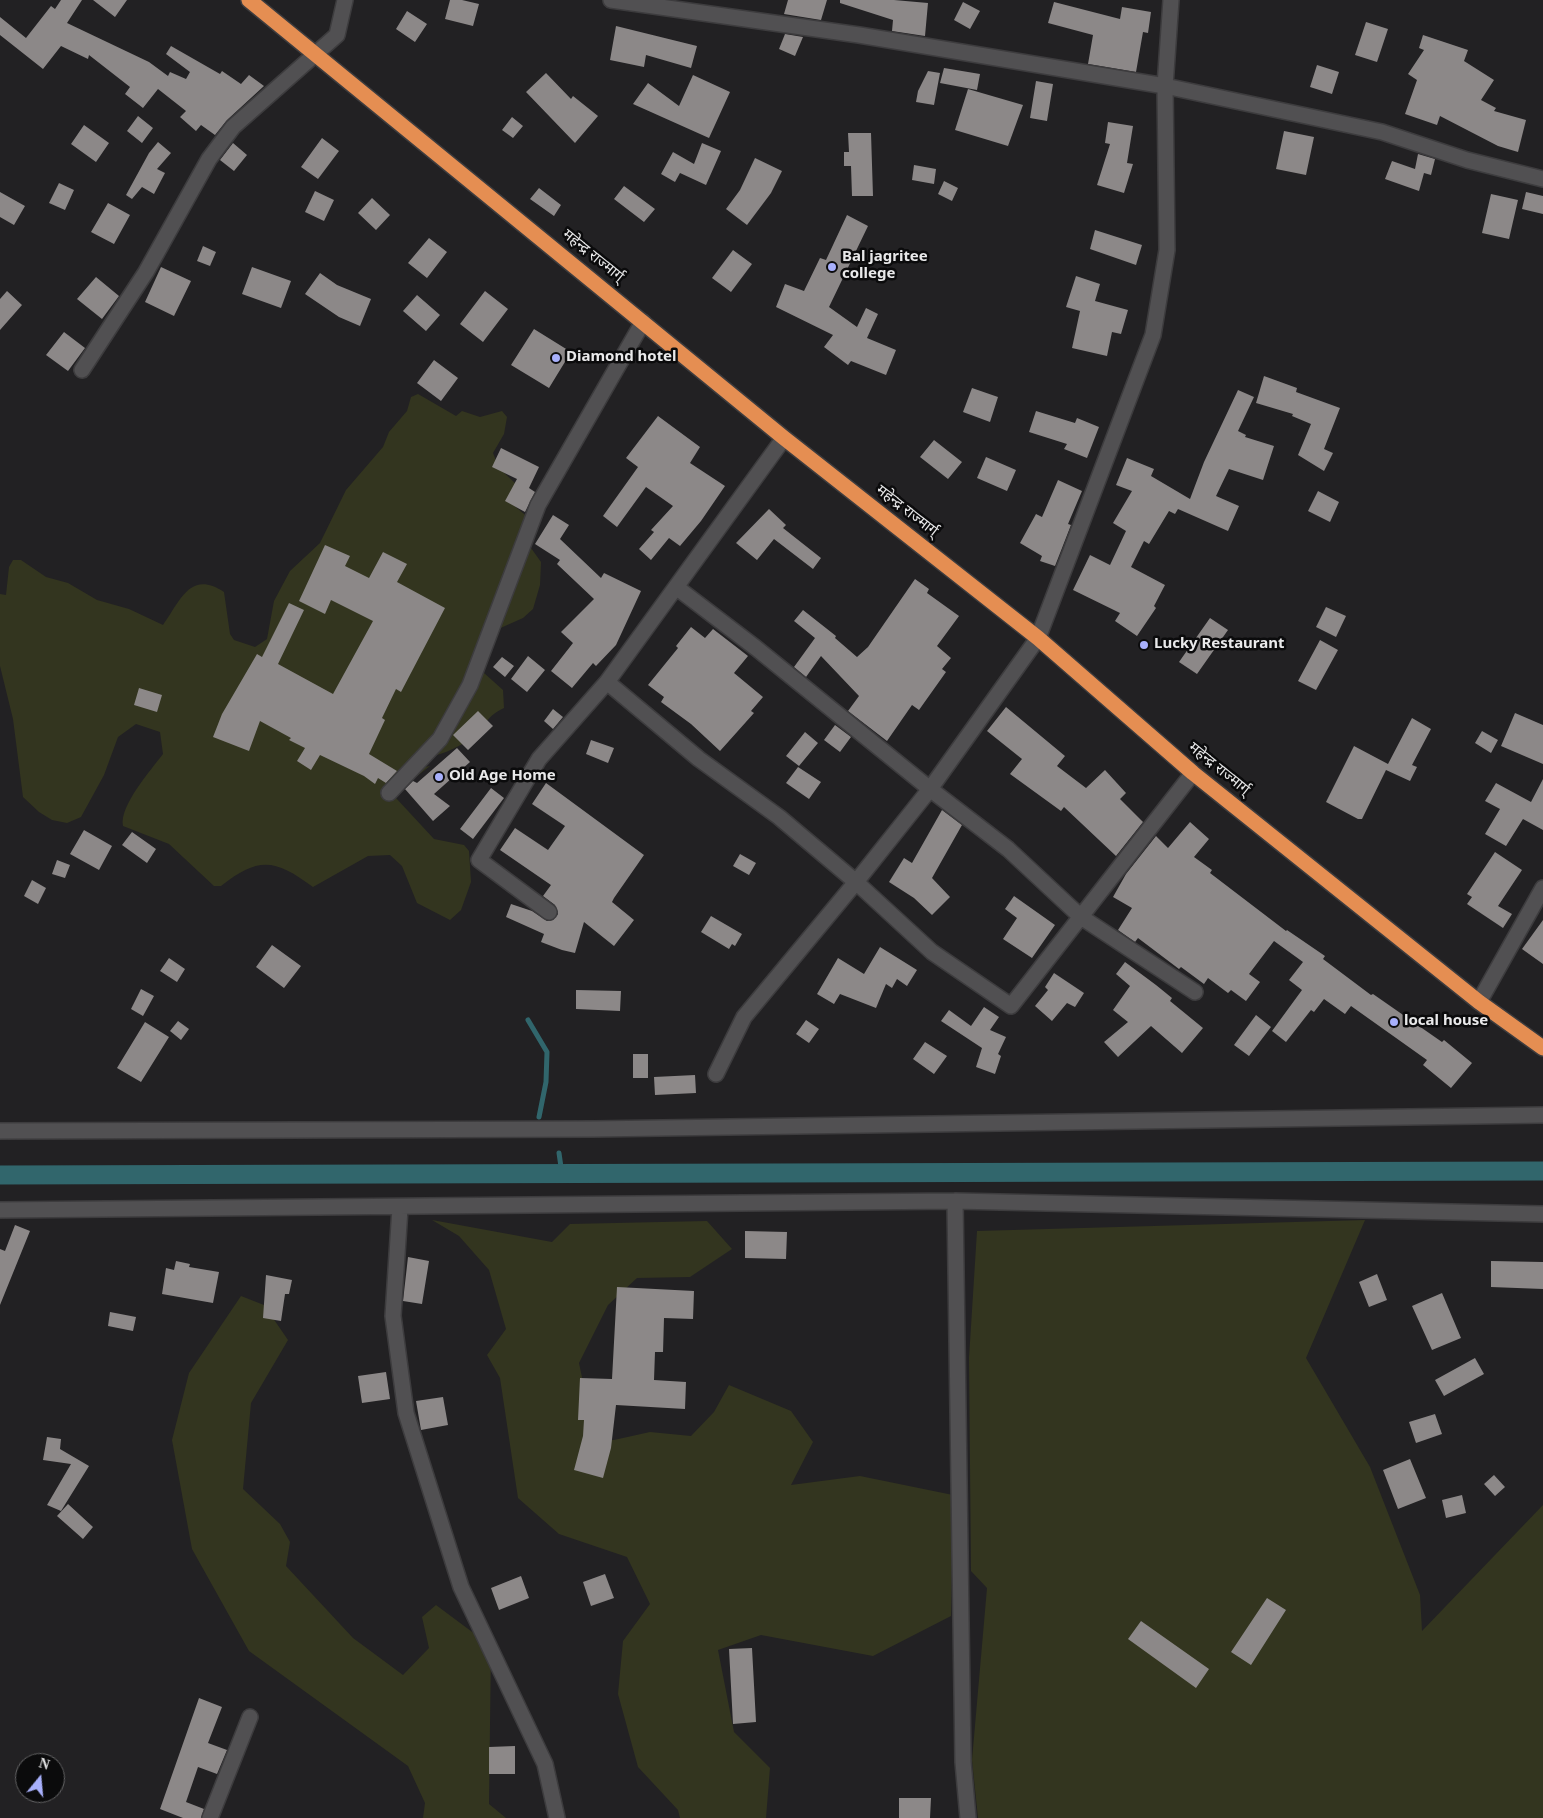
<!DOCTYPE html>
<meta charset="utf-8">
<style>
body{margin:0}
#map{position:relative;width:1543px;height:1818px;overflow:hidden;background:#222123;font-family:Georgia,serif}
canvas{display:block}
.north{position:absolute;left:15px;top:1753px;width:50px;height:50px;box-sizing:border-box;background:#0b0b0c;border:1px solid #646465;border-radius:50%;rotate:17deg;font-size:14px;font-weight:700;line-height:20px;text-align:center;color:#e9e9ea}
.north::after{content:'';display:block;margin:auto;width:18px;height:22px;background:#a8b0fc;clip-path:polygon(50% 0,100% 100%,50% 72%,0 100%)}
</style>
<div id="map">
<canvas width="1543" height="1818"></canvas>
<div class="north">N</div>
</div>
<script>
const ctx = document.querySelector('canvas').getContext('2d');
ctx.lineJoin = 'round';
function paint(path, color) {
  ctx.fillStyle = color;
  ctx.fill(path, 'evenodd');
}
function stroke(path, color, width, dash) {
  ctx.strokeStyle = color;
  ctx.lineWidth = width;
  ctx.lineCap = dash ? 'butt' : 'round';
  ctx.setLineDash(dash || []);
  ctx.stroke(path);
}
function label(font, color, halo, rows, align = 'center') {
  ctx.font = font + ' Georgia,"Noto Sans Devanagari",serif';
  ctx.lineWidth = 5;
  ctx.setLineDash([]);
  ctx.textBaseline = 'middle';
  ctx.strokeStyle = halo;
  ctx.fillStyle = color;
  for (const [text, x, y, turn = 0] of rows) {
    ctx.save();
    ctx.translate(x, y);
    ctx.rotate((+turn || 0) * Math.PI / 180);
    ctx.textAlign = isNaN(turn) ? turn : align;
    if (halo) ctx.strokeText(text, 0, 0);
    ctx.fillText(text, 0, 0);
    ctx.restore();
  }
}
const green = new Path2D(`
 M418,394L456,416L462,411L480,417L502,411L507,417L504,434L493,453L499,468L516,484L512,504L535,523L526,541L541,562L540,585L533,609L523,618L496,630L483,658L484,673L503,690L504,708C484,717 487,727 473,737C458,749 436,756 418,761L420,768L430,766L407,784L396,798L434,839L464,845L469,851L471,882L461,910L450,920L417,903L402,866L390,855L368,856L313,887C275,859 259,856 221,886H214L169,844L123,826C119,806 151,770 163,754L160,732L136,724L118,737L104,775L81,817L67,823L52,820L39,812L23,797L13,719L0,666V594L6,595L9,567L13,560H21L46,577L68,583L97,600L129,609L163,625C181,600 190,570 224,592L230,634L234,640L255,647L267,639L274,601L290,571L320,543L346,490L383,447L389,432L407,411L411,397Z
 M432,1220L552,1242L570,1224L707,1221L732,1249L690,1277L637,1278L608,1305L579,1363L587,1401L588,1439L614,1440L650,1432L691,1436L714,1412L729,1385L791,1411L813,1442L791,1485L860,1476L953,1495L951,1616L873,1656L761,1635L718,1650L734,1732L770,1768L766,1818H680L678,1810L638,1767L618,1694L623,1641L650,1604L627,1557L559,1534L518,1498L500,1378L487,1355L506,1329L489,1270L459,1236Z
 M1365,1220L1306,1358L1370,1467L1420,1595L1422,1631L1543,1505V1818H978L972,1760L987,1588L971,1571L969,1358L977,1231Z
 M241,1296L264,1305L288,1340L251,1403L243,1489L280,1524L290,1542L286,1566L353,1638L403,1675L429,1648L422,1617L436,1605L491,1646L489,1804L506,1818H423L425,1803L408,1766L249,1651L192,1549L172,1440L189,1373Z`);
const stream = new Path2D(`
 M528,1020L547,1052L546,1082L539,1117
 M559,1153L562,1174`);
const canal = new Path2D(`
 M0,1175L1543,1171`);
const building = new Path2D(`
 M61,0H82L67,23L149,62L168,76L170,72L186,79L190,72L166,54L171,46L220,74L222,71L241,84L249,75L264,86L227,120L215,135L201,125L196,131L180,117L186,111L158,89L143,108L125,94L130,87L89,55L88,59L61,46L43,69L0,35V17L26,38L51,6L55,9Z
 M93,0H127L115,17Z
 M450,0H462L479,4L473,26L445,19Z
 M788,0H827L821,20L784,14Z
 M840,0H894L928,3L925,36L892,31L893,20L840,3Z
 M963,2L980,11L970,29L954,20Z
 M1054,2L1120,19L1122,7L1151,12L1148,33L1143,32L1136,72L1088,64L1093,35L1048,23Z
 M407,11L427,24L415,42L396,29Z
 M1366,22L1388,29L1377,62L1355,55Z
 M616,26L697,46L691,68L646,55L644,67L610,60Z
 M785,34L803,37L795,56L779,49Z
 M1423,35L1468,50L1464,61L1494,80L1481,100L1496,108L1494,111L1526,120L1518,152L1498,146L1440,116L1437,125L1405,114L1417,80L1408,74L1424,50L1419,48Z
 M1317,65L1339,72L1332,94L1310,87Z
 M944,68L980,74L977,90L940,83Z
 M928,71L940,73L934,105L916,102L918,91Z
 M546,73L571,99L573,96L598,116L575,143L526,92Z
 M693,75L730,92L709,138L633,104L648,83L679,106Z
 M1036,81L1053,84L1047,121L1030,118Z
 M968,89L1023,105L1008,146L955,130Z
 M138,116L153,128L142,143L127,131Z
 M512,117L523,126L513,138L502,130Z
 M1108,122L1133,126L1127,163L1133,164L1124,193L1097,185L1110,144L1105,143Z
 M84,125L109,143L96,162L71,144Z
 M1284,131L1314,137L1306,175L1276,169Z
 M848,133H871L873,196H852L851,166H844V152H849Z
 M322,138L339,151L318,179L301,167Z
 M158,142L171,153L157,169L165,173L154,194L142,187L132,199L126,195L149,153Z
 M233,143L247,155L234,171L220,160Z
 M702,143L721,151L706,185L680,173L675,182L661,174L673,152L694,164Z
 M1418,154L1435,159L1431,175L1424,173L1419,191L1385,179L1392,161L1415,169Z
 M755,158L782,171L771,193L747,225L726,209L740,190Z
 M914,165L936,169L934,184L912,180Z
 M944,181L958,188L952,201L938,194Z
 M59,183L74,190L65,210L49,203Z
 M624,186L655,209L644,222L614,199Z
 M539,188L561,205L554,216L530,199Z
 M315,191L334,200L324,221L305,212Z
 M0,192L25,206L14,225L0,217Z
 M1526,192L1543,196V214L1522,209Z
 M1491,194L1518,200L1509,239L1482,233Z
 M372,198L390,215L376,230L358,213Z
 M108,203L130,215L114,244L91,232Z
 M847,215L868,226L829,307L857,327L866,308L878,314L867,338L896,350L886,375L851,361L848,365L824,347L833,335L776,307L785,284L804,291L820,258L826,260Z
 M1095,230L1142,245L1136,265L1090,249Z
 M429,238L447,252L427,278L408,263Z
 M203,246L216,252L210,266L197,261Z
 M733,250L752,264L731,292L712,278Z
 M161,267L191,281L174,316L145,302Z
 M252,267L291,281L281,308L242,294Z
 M320,273L337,285L371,299L360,326L339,317L305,294Z
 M1076,276L1100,284L1095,301L1128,310L1121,334L1112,332L1107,356L1072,348L1080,311L1066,307Z
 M96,277L119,296L102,319L77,299Z
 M7,291L22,305L0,330V299Z
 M485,291L508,309L483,342L460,324Z
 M417,295L440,315L426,331L403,311Z
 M534,329L571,352L549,388L511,365Z
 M64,332L85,348L68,371L46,355Z
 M434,360L458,378L441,401L417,383Z
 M1264,376L1297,388L1296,392L1340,408L1324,449L1333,453L1324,471L1298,455L1311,424L1292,416L1293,414L1256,403Z
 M972,388L998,397L990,422L963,412Z
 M1238,390L1254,397L1238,431L1246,435L1245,437L1274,446L1263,480L1229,469L1216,496L1239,506L1228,531L1178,509L1175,514L1169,511L1149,544L1144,541L1131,567L1165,585L1154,606L1156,608L1137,636L1115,621L1120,613L1073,590L1090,555L1110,565L1126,531L1113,523L1132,491L1116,485L1127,458L1154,469L1151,476L1190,499L1204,462Z
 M1036,411L1075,423L1077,418L1099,427L1087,458L1064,449L1067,444L1029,432Z
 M658,416L700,447L690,463L725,486L701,521L680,546L669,538L651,560L639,549L654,532L651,530L673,506L646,487L617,527L603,516L638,467L626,458Z
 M934,440L962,462L948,479L920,457Z
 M501,448L539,467L529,488L535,492L525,512L505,501L517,479L492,467Z
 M986,457L1016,470L1007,491L977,478Z
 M1058,480L1082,491L1068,524L1071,525L1055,566L1040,561L1042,556L1020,543L1036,514L1042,517Z
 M1318,491L1339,502L1330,522L1308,511Z
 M769,509L786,525L783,528L821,558L813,569L774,539L757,560L736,543Z
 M553,515L569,525L560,539L601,578L604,573L641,591L616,645L596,666L593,663L572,688L551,671L573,643L561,632L594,599L557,564L560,560L535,544Z
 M325,545L350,556L345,566L369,578L383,552L407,564L397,582L445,608L401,692L396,689L382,718L385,720L369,754L397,771L386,783L378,778L375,784L364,776L320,755L311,770L297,761L305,748L289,740L291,738L260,721L249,751L213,737L222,714L257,654L262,657L289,603L304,610L278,664L333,694L373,621L331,600L325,614L299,601Z
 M915,579L929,589L927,593L959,616L937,646L951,658L942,669L946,672L919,710L912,705L887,741L848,711L859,696L821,656L806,677L794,667L815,638L794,621L803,610L836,636L835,638L857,657L868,647Z
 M1326,607L1346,616L1336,637L1316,627Z
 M1210,618L1228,630L1197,674L1179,662Z
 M691,627L705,638L713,629L748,656L734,673L763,697L751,711L754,713L720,751L691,724L661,702L664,697L648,685L678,648L676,646Z
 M1320,640L1338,650L1316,690L1298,681Z
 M528,656L545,670L527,692L511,679Z
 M502,657L514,666L505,677L493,667Z
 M139,688L162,695L157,712L134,705Z
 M1006,707L1065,756L1057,766L1086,788L1105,770L1126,793L1120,799L1143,822L1116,856L1064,807L1061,811L1010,774L1022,759L987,731Z
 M553,709L563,717L553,729L544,721Z
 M478,711L493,726L468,750L453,735Z
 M1515,713L1543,725V764L1501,746Z
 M1412,718L1431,729L1412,765L1417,767L1410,781L1386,770L1362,819H1358L1326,802L1354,746L1388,764Z
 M835,725L851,737L840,752L824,740Z
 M1482,731L1498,740L1491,753L1475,743Z
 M805,732L818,743L799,766L786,756Z
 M591,740L614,748L608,763L586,754Z
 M457,748L470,762L434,794L450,806L433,821L405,789L413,781L417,783Z
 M798,767L821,782L809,799L786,783Z
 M1543,779V830L1523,819L1506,846L1485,834L1500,809L1485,801L1496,783L1531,802Z
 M546,783L644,855L614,898L612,902L634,920L614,946L584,922L575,953L562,950L541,942L544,934L506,917L511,904L532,911L547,921L553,920L558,914L555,905L543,896L551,885L500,850L515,828L548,850L565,826L532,804Z
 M491,788L504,798L473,839L460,829Z
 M942,810L962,825L932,878L950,897L932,915L914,898L889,882L904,858L912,863Z
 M1190,822L1209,839L1194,857L1212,870L1210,873L1286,931L1287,930L1325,956L1323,959L1371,995L1373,994L1442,1042L1444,1040L1472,1063L1451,1088L1423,1065L1427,1060L1351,1006L1345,1014L1324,999L1314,1012L1311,1010L1286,1042L1272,1031L1302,990L1289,980L1303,962L1274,941L1249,974L1260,982L1246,1001L1231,990L1228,993L1208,978L1204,984L1181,967L1179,969L1138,938L1135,942L1118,930L1132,908L1113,897L1126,874L1156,836L1168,848Z
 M84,830L112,846L99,870L70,854Z
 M132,832L156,849L147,863L122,845Z
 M1495,852L1522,870L1498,906L1512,914L1503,928L1467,904L1472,897L1467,894Z
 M740,854L756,863L749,875L733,866Z
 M57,860L70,865L65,878L52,874Z
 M32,880L46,888L38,904L24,896Z
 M1014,896L1055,925L1032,958L1003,939L1017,918L1005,909Z
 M711,916L742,934L735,946L732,944L729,949L701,932Z
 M1543,920V964L1522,949Z
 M272,945L301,966L284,988L256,967Z
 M880,947L917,970L907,986L897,979L892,988L886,984L876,1008L840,994L834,1004L817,994L838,958L864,974Z
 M169,958L185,969L177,982L160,971Z
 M1125,962L1156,985L1172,998L1170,1001L1203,1028L1182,1053L1151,1026L1118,1057L1104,1042L1128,1022L1113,1010L1130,986L1116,974Z
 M1054,973L1084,993L1075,1007L1067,1003L1052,1021L1035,1006L1048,990L1045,987Z
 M141,989L154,996L143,1016L131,1009Z
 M576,990L621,991L620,1011L576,1009Z
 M984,1007L999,1017L990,1030L1006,1037L998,1054L1001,1056L995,1074L976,1067L982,1048L941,1021L949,1010L971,1026Z
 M1256,1015L1271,1027L1249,1056L1234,1045Z
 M806,1020L819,1029L809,1043L796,1034Z
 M178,1021L189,1029L181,1040L170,1031Z
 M145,1022L169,1037L141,1082L117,1068Z
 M925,1042L947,1056L934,1074L913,1059Z
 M633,1054H648V1078H633Z
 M695,1075L696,1093L655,1095L654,1077Z
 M15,1225L30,1231L0,1305V1249L5,1251Z
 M745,1231L787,1232L786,1259L745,1258Z
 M408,1257L429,1261L422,1304L403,1301Z
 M176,1261L190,1264L189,1267L219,1272L213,1303L162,1294L166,1268L174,1270Z
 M1491,1261L1543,1262V1289L1491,1287Z
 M1377,1274L1387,1300L1369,1307L1359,1282Z
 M266,1275L292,1280L289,1294H285L281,1321L263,1318Z
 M617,1287L694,1291L693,1319L664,1318L663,1352H655L654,1380L686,1382L685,1409L616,1405L611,1448L603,1478L574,1470L583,1436L584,1420H578L580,1378L612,1379Z
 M1442,1293L1461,1338L1432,1350L1412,1306Z
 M110,1312L136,1317L133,1331L108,1326Z
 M1475,1358L1484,1374L1444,1396L1435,1380Z
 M386,1372L390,1399L362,1403L358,1376Z
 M443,1397L448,1425L421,1430L416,1401Z
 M1435,1414L1442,1434L1416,1443L1409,1422Z
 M47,1437L61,1439L60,1449L89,1466L61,1511L47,1505L71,1464L43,1460Z
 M1410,1459L1426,1498L1398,1509L1383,1470Z
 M1494,1475L1505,1487L1495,1496L1484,1484Z
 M1462,1495L1466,1513L1446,1518L1442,1500Z
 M68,1504L93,1527L83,1539L57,1516Z
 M605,1574L614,1598L591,1606L583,1582Z
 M521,1576L529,1598L499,1610L491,1588Z
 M1267,1598L1286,1610L1251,1665L1231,1652Z
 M1141,1621L1209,1669L1196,1688L1128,1639Z
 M752,1648L756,1722L733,1724L729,1649Z
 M199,1698L222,1707L208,1743L227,1750L217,1774L198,1767L186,1802L204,1809L201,1818H183L160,1809Z
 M515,1746V1774H489V1747Z
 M899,1798H931L930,1818H899Z`);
const street = new Path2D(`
 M611,0L859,35L1165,86L1382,132L1467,160L1543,179
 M82,370L146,272L209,159L233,127L337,35L345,0
 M676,587L756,648L930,789L1008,849L1081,917L1195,992
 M607,682L699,759L779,817L856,882L932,952L1011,1006L1193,773
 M389,793L440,739L470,685L538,505L643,322
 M549,912L479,860L539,759L607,682L784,438
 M1479,1002L1543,888
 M716,1074L744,1017L856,882L930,789L1038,638L1153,335L1167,250L1165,86L1171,0
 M0,1131L594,1129L1543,1115
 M955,1201L963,1762L968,1818
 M400,1208L393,1316L406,1413L461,1587L545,1764L557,1818
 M0,1210L955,1201L1543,1214
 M210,1818L250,1717`);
const highway = new Path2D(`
 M249,0L784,438L1038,638L1193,773L1479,1002L1543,1048`);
const markers = [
 [832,267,5,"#a8b0fc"],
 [556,358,5,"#a8b0fc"],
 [1144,645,5,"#a8b0fc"],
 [439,777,5,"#a8b0fc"],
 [1394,1022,5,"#a8b0fc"]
];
const streetNames = [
 ["महेन्द्र राज्मार्ग्",592,257,39],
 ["महेन्द्र राज्मार्ग्",906,512,38],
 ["महेन्द्र राज्मार्ग्",1218,770,39]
];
const poiNames = [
 ["Bal jagritee",842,258],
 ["college",842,275],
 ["Diamond hotel",566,358],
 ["Lucky Restaurant",1154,645],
 ["Old Age Home",449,777],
 ["local house",1404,1022]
];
paint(green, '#33351f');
stroke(stream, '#31666c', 5);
stroke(canal, '#31666c', 19);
paint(building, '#8c8888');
stroke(street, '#3d3c3e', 18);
stroke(highway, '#3d3c3e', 18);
stroke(street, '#515052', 15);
stroke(highway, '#e58e52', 15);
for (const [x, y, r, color] of markers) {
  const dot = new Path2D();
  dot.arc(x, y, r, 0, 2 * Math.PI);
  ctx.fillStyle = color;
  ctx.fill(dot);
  stroke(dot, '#0b0b0c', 2);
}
label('15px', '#e9e9ea', '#0b0b0c', streetNames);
label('bold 15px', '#e9e9ea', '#0b0b0c', poiNames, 'left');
</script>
